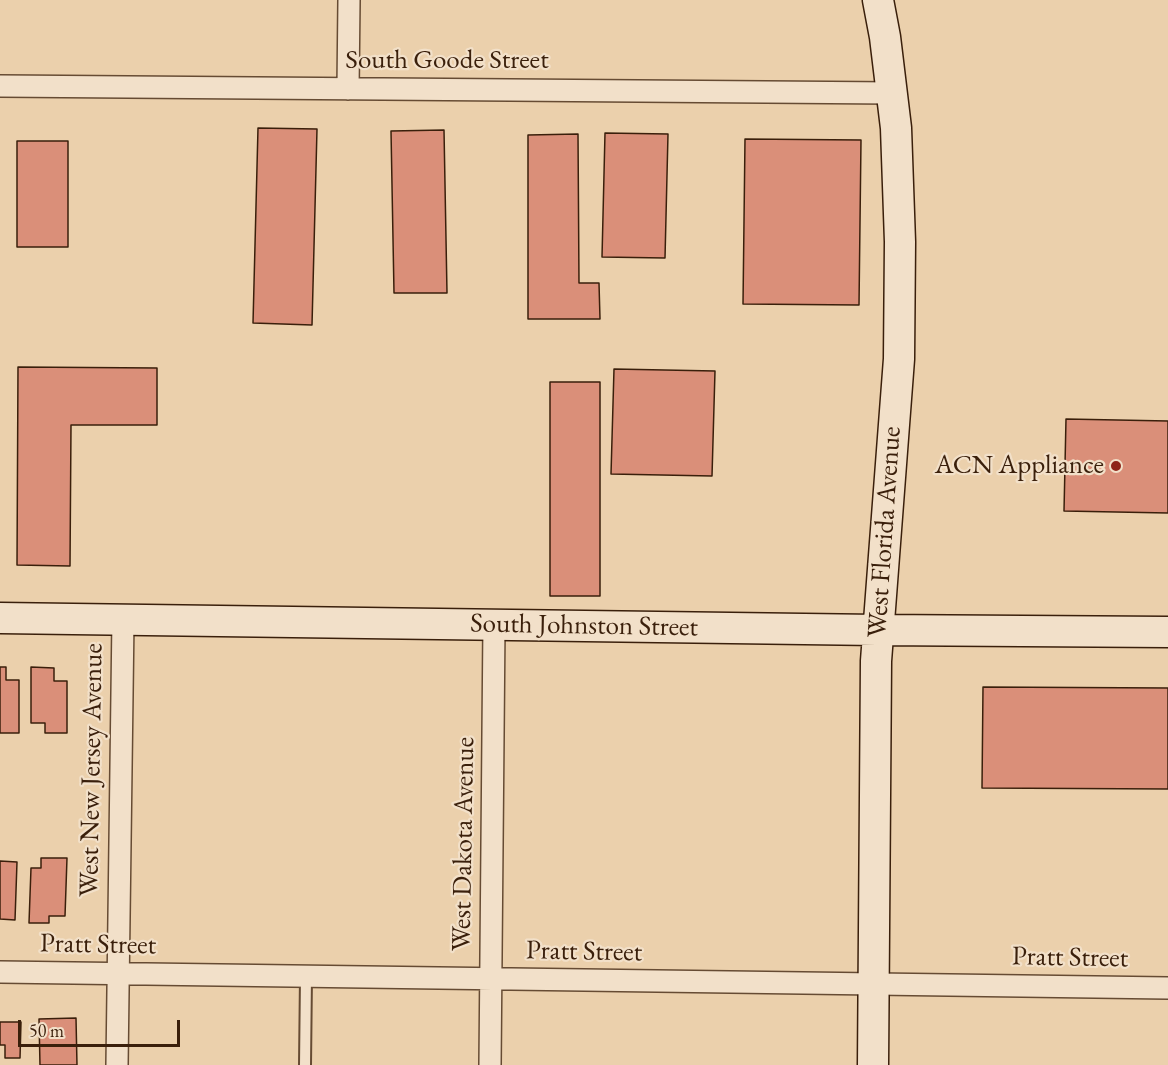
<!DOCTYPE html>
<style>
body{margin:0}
#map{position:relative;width:1168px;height:1065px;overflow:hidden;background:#ebd0ac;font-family:"EB Garamond",serif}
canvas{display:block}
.scale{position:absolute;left:18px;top:1020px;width:162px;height:27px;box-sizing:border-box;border:3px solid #3a1f0b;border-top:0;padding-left:8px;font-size:18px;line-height:21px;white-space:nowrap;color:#3a1f0b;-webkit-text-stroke:4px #f2e0c9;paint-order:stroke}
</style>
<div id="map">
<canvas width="1168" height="1065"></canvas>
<div class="scale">50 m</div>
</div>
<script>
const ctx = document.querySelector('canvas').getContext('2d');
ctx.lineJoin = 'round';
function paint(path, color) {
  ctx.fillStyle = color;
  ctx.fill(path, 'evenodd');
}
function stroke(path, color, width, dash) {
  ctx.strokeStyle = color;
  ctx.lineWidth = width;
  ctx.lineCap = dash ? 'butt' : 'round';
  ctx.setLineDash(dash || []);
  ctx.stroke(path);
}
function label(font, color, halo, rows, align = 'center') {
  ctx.font = font + ' "EB Garamond",serif';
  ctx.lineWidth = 4.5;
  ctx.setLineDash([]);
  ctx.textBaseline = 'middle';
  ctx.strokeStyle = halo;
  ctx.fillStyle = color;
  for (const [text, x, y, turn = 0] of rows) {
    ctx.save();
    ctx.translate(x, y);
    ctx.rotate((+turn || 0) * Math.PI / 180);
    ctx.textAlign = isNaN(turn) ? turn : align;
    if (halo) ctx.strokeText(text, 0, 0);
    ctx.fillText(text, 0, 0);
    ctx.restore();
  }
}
const building = new Path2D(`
 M258,128L317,129L312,325L253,323Z
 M444,130L447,293H394L391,131Z
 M605,133L668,134L665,258L602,257Z
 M578,134L579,283H599L600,319H528V135Z
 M745,139L861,140L859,305L743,304Z
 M17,141H68V247H17Z
 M18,367L157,368V425H71L70,566L17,565Z
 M614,369L715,371L712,476L611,474Z
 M550,382H600V596H550Z
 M1066,419L1168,421V513L1064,511Z
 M0,667H6V680H19V733H0Z
 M31,667L54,668V681H67V733H45V723H31Z
 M983,687L1168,688V789L982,788Z
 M41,858H67L65,916H49V923H29L31,868H41Z
 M0,861L17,862L15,920L0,919Z
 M76,1018L77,1065H40L39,1019Z
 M0,1022H21L20,1058H5V1045H0Z`);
const lane = new Path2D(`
 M305,1065L306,976`);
const street = new Path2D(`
 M0,86L893,93
 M348,89L349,0
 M0,972L1168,988
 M117,1065L123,619
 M490,1065L494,624`);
const secondary = new Path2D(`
 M0,618L877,630L1168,632
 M873,1065L876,661L899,359L900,242L896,128L885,37L878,0`);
const markers = [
 [1116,466,6,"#8f2418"]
];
const streetNames = [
 ["South Goode Street",447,61],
 ["West Florida Avenue",885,532,-86],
 ["South Johnston Street",584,626,1],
 ["West New Jersey Avenue",92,770,-89],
 ["West Dakota Avenue",464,844,-89],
 ["Pratt Street",98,945,1],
 ["Pratt Street",584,952,1],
 ["Pratt Street",1070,958,1]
];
const poiNames = [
 ["ACN Appliance",1104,466]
];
paint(building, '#da8f79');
stroke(building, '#3a1f0b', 1.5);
stroke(lane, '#664b33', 14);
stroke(street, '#664b33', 24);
stroke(secondary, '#3a1f0b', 33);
stroke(lane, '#f2e0c9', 10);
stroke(street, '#f2e0c9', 21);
stroke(secondary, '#f2e0c9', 30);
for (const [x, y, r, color] of markers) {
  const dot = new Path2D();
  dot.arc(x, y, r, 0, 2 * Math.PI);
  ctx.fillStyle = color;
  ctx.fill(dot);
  stroke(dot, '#f2e0c9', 2);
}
label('27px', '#3a1f0b', '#f2e0c9', streetNames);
label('27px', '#3a1f0b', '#f2e0c9', poiNames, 'right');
</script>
